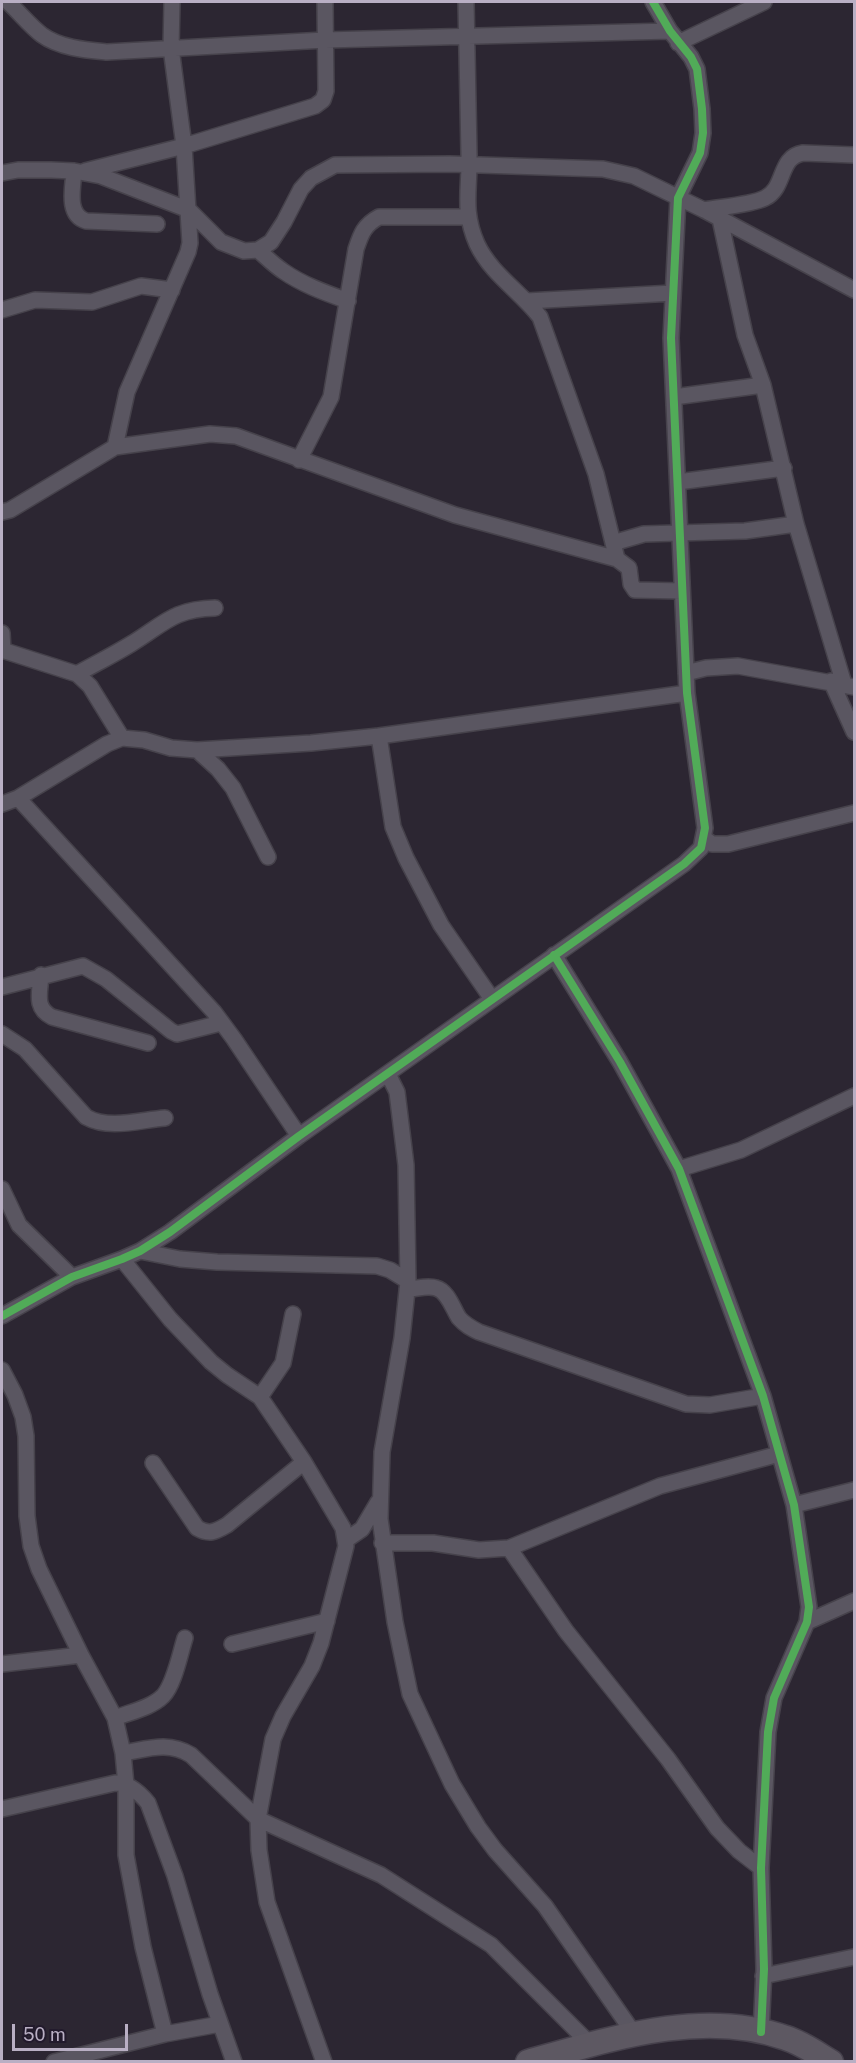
<!DOCTYPE html>
<style>
body{margin:0}
#map{position:relative;width:856px;height:2063px;overflow:hidden;background:#2c2632;font-family:"Public Sans",sans-serif}
canvas{display:block}
.frame{position:absolute;inset:0;border:3px solid #b9afc4;pointer-events:none}
.scale{position:absolute;left:12px;top:2024px;width:116px;height:27px;box-sizing:border-box;border:3px solid #b9afc4;border-top:0;padding-left:8px;font-size:18px;line-height:21px;white-space:nowrap;color:#b9afc4;-webkit-text-stroke:4px #221a2c;paint-order:stroke}
</style>
<div id="map">
<canvas width="856" height="2063"></canvas>
<div class="frame"></div>
<div class="scale">50 m</div>
</div>
<script>
const ctx = document.querySelector('canvas').getContext('2d');
ctx.lineJoin = 'round';
function stroke(path, color, width, dash) {
  ctx.strokeStyle = color;
  ctx.lineWidth = width;
  ctx.lineCap = dash ? 'butt' : 'round';
  ctx.setLineDash(dash || []);
  ctx.stroke(path);
}
const minor = new Path2D(`
 M8,2C19,12 30,26 42,35C60,48 86,50 107,52L325,40L670,31
 M466,2C467,52 468,103 469,154C470,189 462,210 477,244C491,274 521,292 540,317L596,474L617,559L629,568L631,584L635,590L682,591
 M678,43L764,2
 M74,171C73,187 66,215 86,221L157,224
 M85,171L184,146L315,106L323,100L326,91L325,2
 M2,173L18,170H51L74,171L101,176L189,210L221,242L244,251L258,250L271,242L284,222L301,189L311,178L335,165L450,164L603,169L634,176L704,210L854,290
 M704,210C720,207 751,205 765,198C786,188 778,157 803,153L854,155
 M720,219L745,335L763,385L796,524L844,684
 M258,250C266,257 274,265 283,271C303,285 326,293 348,301
 M527,301L673,293
 M2,310L35,300L92,302L141,286L172,290
 M674,397L763,385
 M115,447L127,392L188,252L190,243L184,146L171,48L172,2
 M299,460L331,397L356,249C361,234 364,225 379,217H468
 M678,482L784,468
 M2,512L10,510L115,447L210,434L236,436L455,515L617,559
 M613,543L644,534L745,531L796,524
 M2,633L3,651
 M2,650L77,674L90,686L122,738
 M686,673L706,668L738,666L854,687
 M77,674C95,664 113,655 131,644C164,624 173,609 215,608
 M831,681L854,732
 M379,736L393,827L406,858L441,925L492,999
 M197,750L218,769L233,788L268,857
 M18,798L214,1012L234,1039L299,1136
 M2,804L18,798L107,744L122,738L144,740L171,748L197,750L311,743L379,736L687,693
 M704,838L712,844H728L854,813
 M554,955L620,1062L679,1169L763,1396L794,1505L809,1607L807,1622L774,1698L768,1732L761,1868L764,1969L761,2032
 M41,975C40,993 34,1008 52,1017L148,1043
 M2,987L83,966L106,979L171,1031L177,1034L221,1023
 M2,1034L25,1049L86,1117C109,1130 140,1120 165,1118
 M388,1074L397,1092L406,1165L408,1281L402,1338L382,1452L380,1519L395,1622L410,1694L452,1784L478,1827L495,1850L545,1906L635,2035
 M679,1169L741,1150L854,1096
 M2,1189L19,1225L72,1277
 M140,1251L180,1259L217,1262L377,1266L390,1270L408,1281
 M122,1259L170,1319L211,1362L227,1375L260,1397L304,1462L343,1528L346,1546L321,1643L312,1666L283,1716L273,1739L258,1819L259,1850L267,1902L324,2062
 M407,1289C416,1289 428,1285 436,1288C448,1291 453,1309 459,1318C465,1325 471,1328 479,1332L686,1404L710,1405L763,1396
 M2,1316L72,1277L122,1259L140,1251L170,1232L299,1136L684,864L701,848L705,828L687,693L671,338L678,198L700,153L703,133L702,109L697,69L691,57L670,31L653,2
 M2,1370L15,1395L23,1417L26,1436L27,1516L31,1546L39,1569L81,1655L115,1718L123,1753L126,1785V1855L143,1947L165,2034
 M260,1397L283,1363L293,1314
 M153,1463L197,1528C209,1535 215,1532 227,1525L304,1462
 M794,1505L854,1490
 M346,1540L362,1529L378,1502
 M382,1543H433L479,1550L509,1548L660,1486L779,1454
 M509,1548L566,1631L668,1759L717,1828L739,1851L761,1868
 M807,1622L854,1601
 M232,1644L327,1621
 M2,1664L81,1655
 M115,1718C130,1712 151,1708 163,1696C174,1685 180,1654 185,1638
 M123,1753C148,1749 168,1741 191,1755L258,1819L381,1875L491,1945L590,2044
 M2,1809L115,1783C129,1783 140,1793 148,1803L175,1876L210,1994L234,2062
 M763,1976L854,1957
 M54,2062L165,2034L220,2024`);
const primary = new Path2D(`
 M528,2062C610,2039 702,2008 786,2038C802,2043 816,2053 831,2062`);
const cycleway = new Path2D(`
 M554,955L620,1062L679,1169L763,1396L794,1505L809,1607L807,1622L774,1698L768,1732L761,1868L764,1969L761,2032
 M2,1316L72,1277L122,1259L140,1251L170,1232L299,1136L684,864L701,848L705,828L687,693L671,338L678,198L700,153L703,133L702,109L697,69L691,57L670,31L653,2`);
stroke(minor, '#46424b', 18);
stroke(primary, '#46414c', 27);
stroke(minor, '#5a5661', 15);
stroke(primary, '#5d5862', 24);
stroke(cycleway, '#51ab58', 8);
</script>
